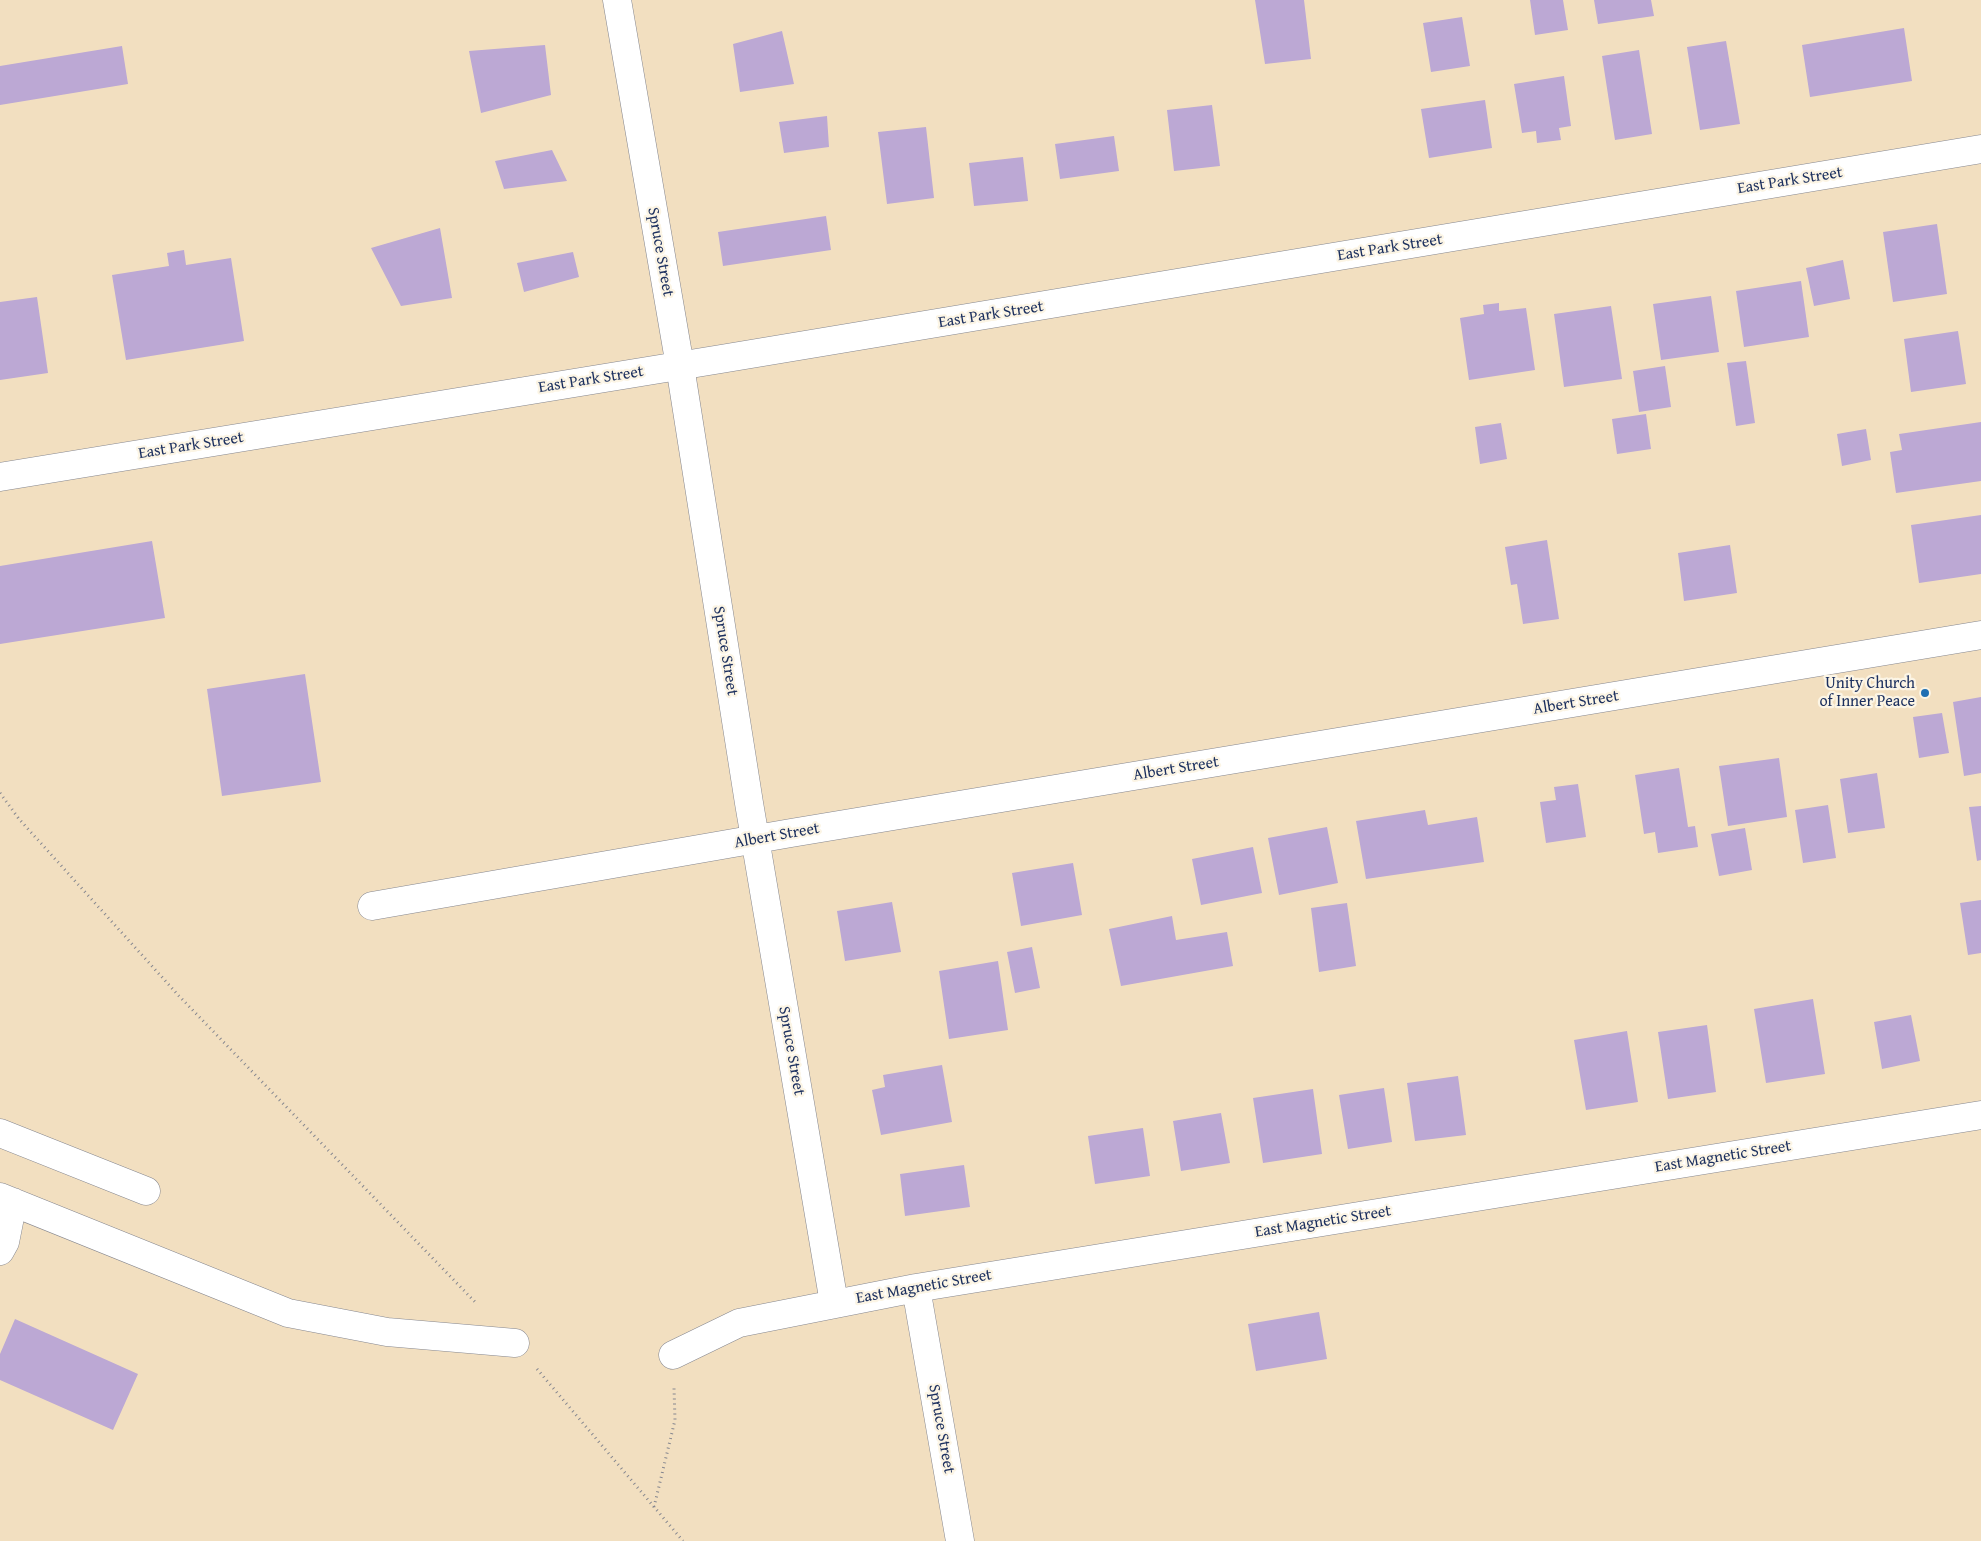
<!DOCTYPE html>
<style>
body{margin:0}
canvas{display:block;background:#f2dfc0}
</style>
<canvas width="1981" height="1541"></canvas>
<script>
const ctx = document.querySelector('canvas').getContext('2d');
ctx.lineJoin = 'round';
function paint(path, color) {
  ctx.fillStyle = color;
  ctx.fill(path, 'evenodd');
}
function stroke(path, color, width, dash) {
  ctx.strokeStyle = color;
  ctx.lineWidth = width;
  ctx.lineCap = dash ? 'butt' : 'round';
  ctx.setLineDash(dash || []);
  ctx.stroke(path);
}
function label(font, color, halo, rows, align = 'center') {
  ctx.font = font + ' "Gentium Book Plus",serif';
  ctx.lineWidth = 4.5;
  ctx.setLineDash([]);
  ctx.textBaseline = 'middle';
  ctx.strokeStyle = halo;
  ctx.fillStyle = color;
  for (const [text, x, y, turn = 0] of rows) {
    ctx.save();
    ctx.translate(x, y);
    ctx.rotate((+turn || 0) * Math.PI / 180);
    ctx.textAlign = isNaN(turn) ? turn : align;
    if (halo) ctx.strokeText(text, 0, 0);
    ctx.fillText(text, 0, 0);
    ctx.restore();
  }
}
const building = new Path2D(`
 M1255,0H1304L1311,59L1265,64Z
 M1530,0H1563L1568,30L1535,35Z
 M1594,0H1651L1654,16L1598,24Z
 M1462,17L1470,66L1431,72L1423,23Z
 M1904,28L1912,81L1810,97L1802,45Z
 M782,31L794,84L740,92L733,44Z
 M1726,41L1740,124L1700,130L1687,47Z
 M545,45L551,95L481,113L469,51Z
 M122,46L128,84L0,105V66Z
 M1639,50L1652,134L1615,140L1602,56Z
 M1564,76L1571,126L1559,128L1561,140L1537,143L1536,131L1522,133L1514,84Z
 M1485,100L1492,148L1429,158L1421,109Z
 M1212,105L1220,166L1174,171L1167,110Z
 M827,116L829,147L784,153L779,122Z
 M926,127L934,198L887,204L878,132Z
 M1114,136L1119,171L1060,179L1055,144Z
 M552,150L567,181L504,189L495,161Z
 M1023,157L1028,201L974,206L969,163Z
 M826,216L831,250L723,266L718,232Z
 M1937,224L1947,294L1893,302L1883,232Z
 M440,228L452,298L401,306L371,248Z
 M184,250L186,265L231,258L244,341L126,360L112,275L169,266L167,253Z
 M573,252L579,277L524,292L517,263Z
 M1843,260L1850,299L1814,306L1806,268Z
 M1801,281L1809,337L1744,347L1736,291Z
 M1711,296L1719,352L1661,360L1653,304Z
 M37,297L48,373L0,380V302Z
 M1499,303V311L1526,308L1535,370L1469,380L1460,318L1484,314L1483,305Z
 M1611,306L1622,379L1564,387L1554,314Z
 M1958,331L1966,384L1911,392L1904,339Z
 M1746,361L1755,423L1736,426L1727,363Z
 M1665,366L1671,407L1639,412L1633,371Z
 M1646,414L1651,449L1617,454L1612,419Z
 M1981,422V481L1896,493L1890,452L1902,450L1899,434Z
 M1501,423L1507,459L1480,464L1475,427Z
 M1866,429L1871,460L1842,466L1837,434Z
 M1981,515V574L1919,583L1911,525Z
 M1547,540L1559,619L1523,624L1517,584L1511,585L1505,547Z
 M152,541L165,618L0,644V566Z
 M1730,545L1737,593L1684,601L1678,553Z
 M305,674L321,782L222,796L207,689Z
 M1981,697V773L1964,776L1953,702Z
 M1942,713L1949,753L1919,758L1913,717Z
 M1779,758L1787,817L1728,826L1719,766Z
 M1679,768L1688,827L1695,826L1698,847L1658,853L1655,832L1644,834L1635,775Z
 M1877,773L1885,828L1848,833L1840,779Z
 M1578,784L1586,837L1546,843L1540,802L1556,800L1554,787Z
 M1828,805L1836,858L1803,863L1795,810Z
 M1981,806V860L1977,861L1969,807Z
 M1425,810L1428,825L1477,817L1484,862L1366,879L1356,821Z
 M1327,827L1338,883L1279,895L1268,838Z
 M1745,828L1752,870L1719,876L1711,834Z
 M1253,847L1262,893L1201,905L1192,859Z
 M1073,863L1082,915L1021,926L1012,873Z
 M1981,900V953L1968,955L1960,903Z
 M892,902L901,952L845,961L837,911Z
 M1347,903L1356,966L1319,972L1311,908Z
 M1172,916L1176,940L1227,932L1233,966L1121,986L1109,929Z
 M1032,947L1040,988L1015,993L1007,952Z
 M998,961L1008,1030L949,1039L939,971Z
 M1813,999L1825,1074L1766,1083L1754,1009Z
 M1911,1015L1920,1061L1882,1069L1874,1022Z
 M1707,1025L1716,1092L1668,1099L1658,1032Z
 M1627,1031L1638,1102L1586,1110L1574,1040Z
 M942,1065L952,1122L881,1135L872,1090L885,1087L883,1075Z
 M1458,1076L1466,1135L1415,1141L1407,1083Z
 M1384,1088L1392,1142L1348,1149L1339,1095Z
 M1313,1089L1322,1154L1263,1163L1253,1098Z
 M1221,1113L1230,1163L1181,1171L1173,1121Z
 M1143,1128L1150,1176L1095,1184L1088,1136Z
 M964,1165L970,1207L905,1216L900,1174Z
 M1319,1312L1327,1359L1256,1371L1248,1324Z
 M15,1319L138,1374L113,1430L0,1380V1354Z`);
const path = new Path2D(`
 M0,793L19,819L179,996L477,1304
 M537,1369L683,1541
 M654,1507L675,1420L674,1388`);
const minor = new Path2D(`
 M617,0L680,366L749,803L834,1303
 M0,477L721,359L1981,149
 M372,906L791,833L1981,635
 M0,1133L146,1191
 M0,1197L288,1313L387,1332L515,1343
 M0,1251L5,1242L13,1202
 M916,1288L960,1541
 M673,1355L739,1323L916,1288L1981,1115`);
const markers = [
 [1925,693,5,"#1f6fb2"]
];
const streetNames = [
 ["East Park Street",1790,181,-9],
 ["East Park Street",1390,248,-9],
 ["Spruce Street",660,252,80],
 ["East Park Street",991,315,-9],
 ["East Park Street",591,380,-9],
 ["East Park Street",191,446,-9],
 ["Spruce Street",725,651,81],
 ["Albert Street",1576,703,-9],
 ["Albert Street",1176,769,-9],
 ["Albert Street",777,836,-10],
 ["Spruce Street",791,1051,80],
 ["East Magnetic Street",1723,1157,-9],
 ["East Magnetic Street",1323,1222,-9],
 ["East Magnetic Street",924,1287,-10],
 ["Spruce Street",941,1429,80]
];
const poiNames = [
 ["Unity Church",1915,684],
 ["of Inner Peace",1915,702]
];
paint(building, '#bca8d4');
stroke(minor, '#86878f', 29);
stroke(path, '#86878f', 3, [1, 4]);
stroke(minor, '#fff', 28);
for (const [x, y, r, color] of markers) {
  const dot = new Path2D();
  dot.arc(x, y, r, 0, 2 * Math.PI);
  ctx.fillStyle = color;
  ctx.fill(dot);
  stroke(dot, '#fcf5e5', 2);
}
label('16px', '#1b2f5e', '#fcf5e5', streetNames);
label('16px', '#1b2f5e', '#fcf5e5', poiNames, 'right');
</script>
